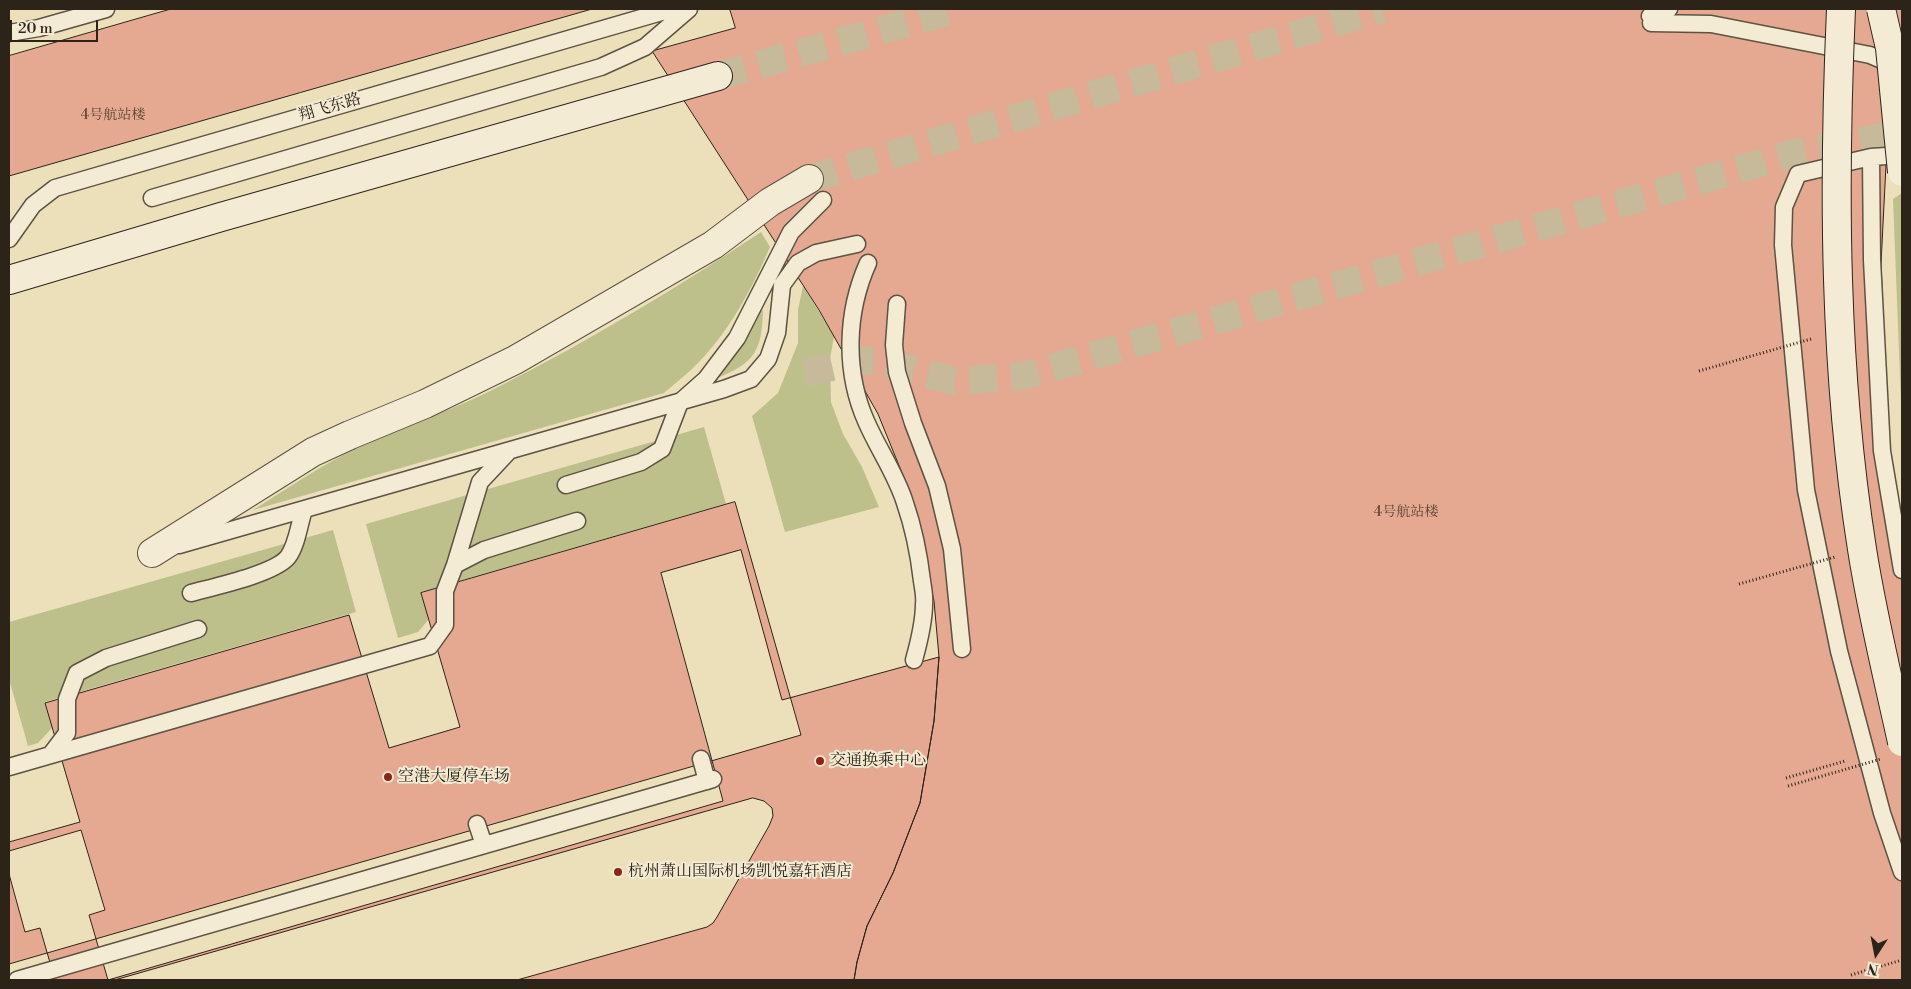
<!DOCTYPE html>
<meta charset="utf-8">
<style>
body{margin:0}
#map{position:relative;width:1911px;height:989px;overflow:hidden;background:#ece0bb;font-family:"Libre Bodoni",serif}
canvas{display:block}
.frame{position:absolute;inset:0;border:10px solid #2d2419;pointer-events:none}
.north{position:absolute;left:1851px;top:929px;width:50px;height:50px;-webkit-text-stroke:4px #f3ebd3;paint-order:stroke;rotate:191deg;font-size:14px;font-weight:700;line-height:20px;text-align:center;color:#2d2419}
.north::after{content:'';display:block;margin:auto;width:18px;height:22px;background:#2d2419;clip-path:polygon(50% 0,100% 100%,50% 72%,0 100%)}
.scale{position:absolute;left:10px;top:20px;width:88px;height:22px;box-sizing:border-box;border:2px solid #2d2419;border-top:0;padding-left:6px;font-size:15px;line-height:18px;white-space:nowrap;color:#2d2419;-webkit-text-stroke:4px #f3ebd3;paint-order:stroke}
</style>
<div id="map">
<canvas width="1911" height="989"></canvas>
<div class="frame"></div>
<div class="north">N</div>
<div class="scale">20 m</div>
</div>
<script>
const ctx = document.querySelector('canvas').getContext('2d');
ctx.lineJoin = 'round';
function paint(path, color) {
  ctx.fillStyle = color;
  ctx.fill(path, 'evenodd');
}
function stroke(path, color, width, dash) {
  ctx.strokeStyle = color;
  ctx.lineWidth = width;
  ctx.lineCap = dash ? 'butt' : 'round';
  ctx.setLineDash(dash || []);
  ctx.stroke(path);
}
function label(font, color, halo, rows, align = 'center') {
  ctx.font = font + ' "Libre Bodoni","Noto Serif SC",serif';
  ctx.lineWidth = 4;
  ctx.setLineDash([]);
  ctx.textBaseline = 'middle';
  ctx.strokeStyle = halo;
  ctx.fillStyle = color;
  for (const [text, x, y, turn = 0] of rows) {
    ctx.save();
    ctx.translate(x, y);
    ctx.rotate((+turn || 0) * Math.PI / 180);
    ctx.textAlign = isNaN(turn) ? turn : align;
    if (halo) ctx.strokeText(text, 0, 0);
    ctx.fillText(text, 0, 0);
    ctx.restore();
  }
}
const green = new Path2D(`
 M1902,193V429L1893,199Z
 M761,232L770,247C751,291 727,336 691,370C682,378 673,385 664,393L253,510C287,489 321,465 357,448C404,426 454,410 500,386C590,340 677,288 761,232Z
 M803,286L834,336L830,359L831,402L843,434L862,467L879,507L785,532L752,416L778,393L798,343V310Z
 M763,310C762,349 756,363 717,378L759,312Z
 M704,427L726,504L422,592L429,619L418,632L398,638L366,524Z
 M333,530L356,612L45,702L53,727L38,743L28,746L9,679V622Z`);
const building = new Path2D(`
 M171,9H592L9,176V56Z
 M730,9H1902V50L1886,165L1881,264L1888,444L1902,537V980H854L857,962L867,926L893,873L920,803L934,721L939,657L934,601L909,490L878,414L819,310L652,51L735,28Z
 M735,502L801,735L9,964V842L80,822L45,703L349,615L389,748L460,727L421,593Z
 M741,550L782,700L939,657L934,721L920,803L893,873L867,926L857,962L854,980H55L40,928L25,932L9,874V851L81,830L105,910L89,915L108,980L723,801L661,573Z
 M753,798L764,801L772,808L773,816L769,826L717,917L713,923L707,927L517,980H115Z`);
const minorTunnel = new Path2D(`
 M809,179L1382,9
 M805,373L859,361H880L954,381L1023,376L1795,153L1883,137L1902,141`);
const secondaryTunnel = new Path2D(`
 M718,76L957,9`);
const path = new Path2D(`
 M1786,778L1845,761
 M1851,975L1902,960`);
const service = new Path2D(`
 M1650,16L1669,9
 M1651,23L1711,24L1870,55L1898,67
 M9,33L39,28L106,9
 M1902,155L1871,157L1872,260L1882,451L1902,570
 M1871,157L1798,174L1784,207L1783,245L1806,490L1839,651L1882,813L1902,872
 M152,198L601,67L645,47L689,9
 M9,239L33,205L55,188L672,9
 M868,263C846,312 844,371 866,421C878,449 896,474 905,503C914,529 919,555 922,581C923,588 925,597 924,604C924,622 919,642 914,660
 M897,304L894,345L897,372L913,423L937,486L952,549L962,649
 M566,485L641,462L662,449L680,402L706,379L737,338L791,232L823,200
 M179,545L724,389L751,379L768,359L777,333L782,285L798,263L816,253L857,244
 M455,565L484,550L577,521
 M191,593C213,587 274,574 288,557C297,545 299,524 304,510
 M51,754L67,733V699L77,673L106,658L198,629
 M701,759L707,781
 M9,767L430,646L445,625V591L455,565L480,482L509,451
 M477,824L484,845
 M17,980L713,779`);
const minor = new Path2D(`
 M152,553L313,452L350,435L425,404L515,360L713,245L770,202L809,179`);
const secondary = new Path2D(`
 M9,280L221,217L718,76`);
const pathBridge = new Path2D(`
 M1699,371L1811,339
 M1739,584L1835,557
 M1788,786L1881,759`);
const secondaryBridge = new Path2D(`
 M1841,9C1833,189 1834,371 1862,549C1872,614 1888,678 1902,742
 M1881,9L1890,48L1902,172`);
const markers = [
 [820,761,5,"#8f2418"],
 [388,777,5,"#8f2418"],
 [618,872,5,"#8f2418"]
];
const numberNames = [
 ["4号航站楼",113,116],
 ["4号航站楼",1406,513]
];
const streetNames = [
 ["翔飞东路",330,108,-16]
];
const poiNames = [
 ["交通换乘中心",830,761],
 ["空港大厦停车场",398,777],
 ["杭州萧山国际机场凯悦嘉轩酒店",628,872]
];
paint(green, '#bec08c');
paint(building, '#e5a890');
stroke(building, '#2d2419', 1);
stroke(minorTunnel, '#c6ba9b', 28, [28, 14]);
stroke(secondaryTunnel, '#c6ba9b', 28, [28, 14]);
stroke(service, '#5d5342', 19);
stroke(minor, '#5d5342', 30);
stroke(secondary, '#2d2419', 30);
stroke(path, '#2d2419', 3, [1, 2.5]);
stroke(service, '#f3ebd3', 16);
stroke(minor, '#f3ebd3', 28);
stroke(secondary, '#f3ebd3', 28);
stroke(secondaryBridge, '#2d2419', 30, []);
stroke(pathBridge, '#2d2419', 3, [1, 2.5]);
stroke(secondaryBridge, '#f3ebd3', 28);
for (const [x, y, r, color] of markers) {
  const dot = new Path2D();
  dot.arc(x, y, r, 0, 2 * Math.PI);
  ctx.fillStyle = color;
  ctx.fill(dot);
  stroke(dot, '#f3ebd3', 2);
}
label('14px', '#5b4537', null, numberNames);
label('16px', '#2d2419', '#f3ebd3', streetNames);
label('16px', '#2d2419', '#f3ebd3', poiNames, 'left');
</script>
